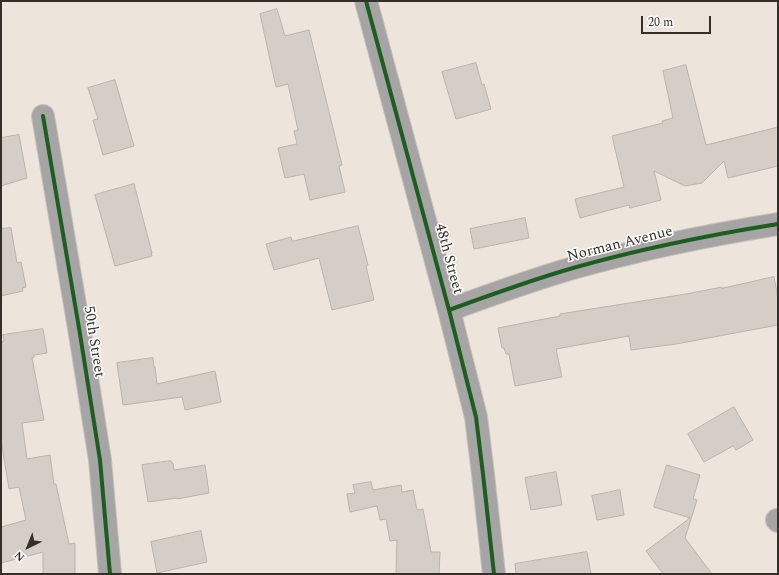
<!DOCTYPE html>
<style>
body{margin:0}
#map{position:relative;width:779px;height:575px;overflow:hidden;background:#ede4db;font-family:Spectral,serif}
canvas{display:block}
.frame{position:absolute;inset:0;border:2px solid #352f29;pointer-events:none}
.north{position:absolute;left:8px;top:527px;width:40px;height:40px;-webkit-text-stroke:3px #fff;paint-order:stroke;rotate:223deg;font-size:11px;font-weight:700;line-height:16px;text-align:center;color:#352f29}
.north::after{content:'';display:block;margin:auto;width:14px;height:18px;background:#352f29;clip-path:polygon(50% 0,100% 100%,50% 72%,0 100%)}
.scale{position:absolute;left:641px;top:16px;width:70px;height:18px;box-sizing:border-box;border:2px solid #352f29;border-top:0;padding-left:5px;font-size:12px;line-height:14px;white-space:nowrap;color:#352f29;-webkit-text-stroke:3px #fff;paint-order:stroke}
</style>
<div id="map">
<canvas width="779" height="575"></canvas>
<div class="frame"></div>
<div class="north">N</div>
<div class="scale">20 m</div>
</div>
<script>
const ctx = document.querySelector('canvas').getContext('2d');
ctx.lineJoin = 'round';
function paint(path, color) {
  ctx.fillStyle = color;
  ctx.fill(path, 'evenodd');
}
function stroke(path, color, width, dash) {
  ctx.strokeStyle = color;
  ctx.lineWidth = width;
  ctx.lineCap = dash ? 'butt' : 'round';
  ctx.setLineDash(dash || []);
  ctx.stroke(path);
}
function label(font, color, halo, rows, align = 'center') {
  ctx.font = font + ' Spectral,serif';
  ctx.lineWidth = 3;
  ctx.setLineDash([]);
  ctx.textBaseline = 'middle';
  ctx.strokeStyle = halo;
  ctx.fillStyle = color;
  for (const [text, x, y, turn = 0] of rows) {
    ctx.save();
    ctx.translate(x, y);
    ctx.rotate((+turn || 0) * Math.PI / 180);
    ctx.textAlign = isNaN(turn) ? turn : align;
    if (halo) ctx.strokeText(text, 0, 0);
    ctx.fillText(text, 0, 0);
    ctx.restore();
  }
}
const building = new Path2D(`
 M277,9L285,36L309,30L342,165L339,166L345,192L310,200L304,174L285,178L278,148L297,144L294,131L298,130L288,84L276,87L260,14Z
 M476,63L482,85L484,84L491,109L456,119L442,72Z
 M686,65L706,145L778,127V166L728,178L724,161L702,183L685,186L654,171L661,200L630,208L629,205L580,218L575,199L624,187L612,136L663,123L662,121L673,118L663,71Z
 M115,80L134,146L103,155L93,120L98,119L88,88Z
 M19,135L27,178L1,186V138Z
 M134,184L152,253H151L152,256L115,266L95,195Z
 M525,218L529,238L474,249L470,229Z
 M358,226L368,265L366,266L374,300L332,310L319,258L274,270L266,244L291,237L292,241Z
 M11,228L17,263L21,262L26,287L22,288L23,291L1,296V229Z
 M774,277L778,297V325L676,344L631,350L629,336L556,349L562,377L515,386L509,354H506L504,348H502L498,328L560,316V314L686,294L722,287V288Z
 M43,329L47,353L34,355V357L32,358L44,420L22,423L27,459L50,455L54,484H56L69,544L75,543V574H43V552L1,563V527L26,520L19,487L9,489L1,440V342L4,341L3,335Z
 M153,358L154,367H155L157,384L215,371L221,402L185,410L182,397L123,405L117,363Z
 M734,407L753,440L736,450L733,446L704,462L688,434Z
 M171,461L172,463H173L174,470L205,465L209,493L177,499V498L148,502L142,465Z
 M667,465L700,475L693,499L697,500L685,538L712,574H663L646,551L690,518L654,507Z
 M556,472L562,505L531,510L525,478Z
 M371,482L373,490L401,485L402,492L413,490L417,510L423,509L431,552H440L439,574H396L397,540L390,541L386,519L380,520L377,506L350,512L347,494L355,493L353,485Z
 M620,490L624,515L597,520L592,496Z
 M201,531L207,562L157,573L151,542Z
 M587,552L591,574H516L515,564Z`);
const minor = new Path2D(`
 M366,1L449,310L476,417L483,474L494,574
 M43,116L80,334L100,460L110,574
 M449,310C490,295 531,280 573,268C640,249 709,235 778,224
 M777,520L778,521`);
const cycleway = new Path2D(`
 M366,1L449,310L476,417L483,474L494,574
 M43,116L80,334L100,460L110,574
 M449,310C490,295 531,280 573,268C640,249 709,235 778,224`);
const streetNames = [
 ["Norman Avenue",620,245,-14],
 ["48th Street",448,259,75],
 ["50th Street",93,342,81]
];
paint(building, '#d5cec7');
stroke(building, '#bab3ac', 1);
stroke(minor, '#c7c0b9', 24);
stroke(minor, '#a6a4a4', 22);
stroke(cycleway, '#1b5e20', 4);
label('15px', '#352f29', '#fff', streetNames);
</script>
